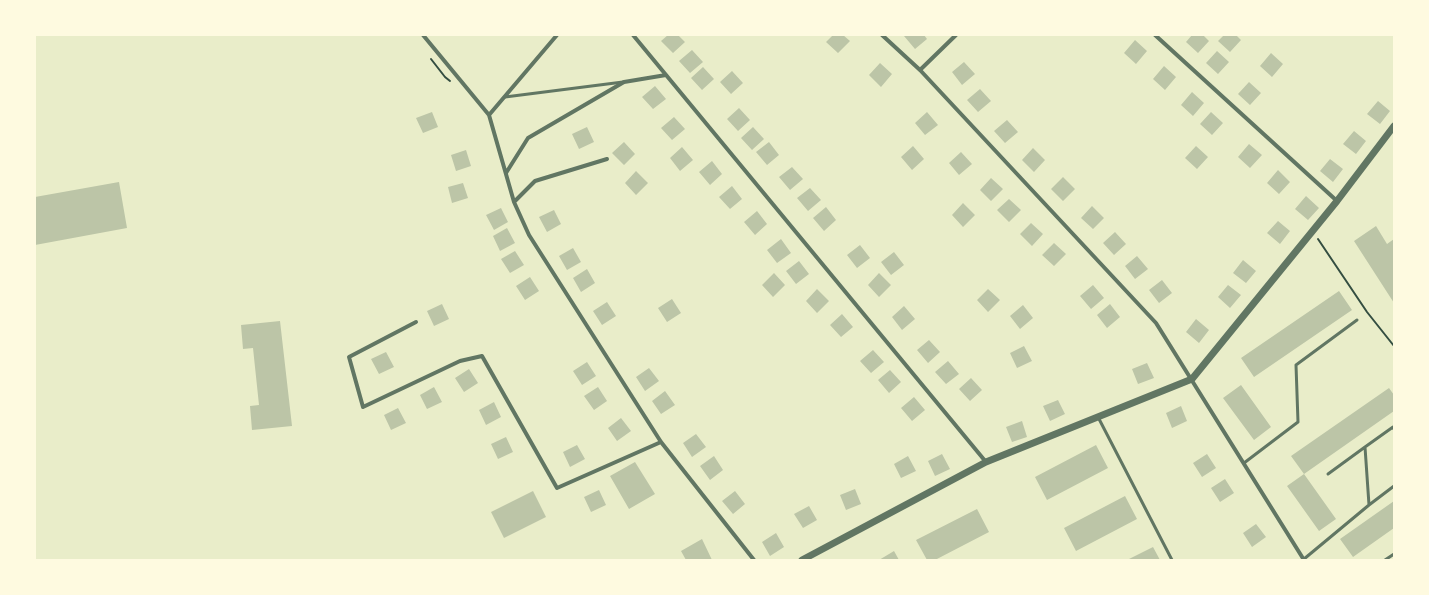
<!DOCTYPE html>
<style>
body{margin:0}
#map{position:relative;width:1429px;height:595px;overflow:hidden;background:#e9edc9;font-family:"Alegreya Sans",sans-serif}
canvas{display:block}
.frame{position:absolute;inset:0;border:36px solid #fefae0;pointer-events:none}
</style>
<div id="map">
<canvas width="1429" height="595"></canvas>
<div class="frame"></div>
</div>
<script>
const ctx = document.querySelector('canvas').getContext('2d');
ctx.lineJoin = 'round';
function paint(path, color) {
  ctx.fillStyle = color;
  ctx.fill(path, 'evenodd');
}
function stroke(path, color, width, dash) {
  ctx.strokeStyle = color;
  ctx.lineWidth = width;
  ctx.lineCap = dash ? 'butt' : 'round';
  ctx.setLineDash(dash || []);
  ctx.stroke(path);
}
const building = new Path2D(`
 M668,35H678L685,42L673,53L661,41Z
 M833,35H843L850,41L838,53L826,42Z
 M906,35H924L927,39L915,49L904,36Z
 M1192,35H1203L1209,41L1198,53L1186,42Z
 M1224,35H1236L1241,40L1230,52L1218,41Z
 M1135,40L1147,51L1136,64L1124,53Z
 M692,50L703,62L690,73L679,61Z
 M1217,51L1229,62L1218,74L1206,63Z
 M1271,53L1283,64L1272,77L1260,66Z
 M964,62L975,74L962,85L952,72Z
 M880,63L892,74L881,87L869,75Z
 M1164,66L1176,77L1165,90L1153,79Z
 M703,67L714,79L702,90L691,78Z
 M732,71L743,83L731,94L720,82Z
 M1249,82L1261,93L1250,105L1238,94Z
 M655,86L666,99L653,109L642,97Z
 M980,89L991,101L978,112L967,100Z
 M1192,92L1204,103L1193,116L1181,105Z
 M1378,101L1390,111L1380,124L1367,114Z
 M739,108L750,120L738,131L727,119Z
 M432,112L438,127L423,133L416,118Z
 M927,112L938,125L925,135L915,123Z
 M1211,112L1223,123L1212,135L1200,124Z
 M674,117L685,129L672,140L661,128Z
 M1007,120L1018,132L1005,143L994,131Z
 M587,127L594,142L579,149L572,134Z
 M753,127L764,139L752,150L741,138Z
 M1354,131L1366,141L1356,154L1343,144Z
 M624,142L635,154L624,165L612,153Z
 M769,142L779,155L767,165L756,152Z
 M1249,144L1262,155L1250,168L1238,157Z
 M913,146L924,159L912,170L901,157Z
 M1196,146L1208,157L1197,169L1185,158Z
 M682,147L693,160L680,171L670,158Z
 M1033,148L1045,160L1034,172L1022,160Z
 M466,150L471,166L456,171L451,155Z
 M961,152L972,164L959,175L949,163Z
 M1330,159L1343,169L1333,182L1320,171Z
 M712,161L722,174L710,185L699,172Z
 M792,167L803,179L790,190L779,177Z
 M1278,170L1290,182L1279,194L1267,183Z
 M636,171L648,183L636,195L625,183Z
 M1063,177L1075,189L1063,201L1051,189Z
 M991,178L1003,189L991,201L980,190Z
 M119,182L127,228L35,245V197Z
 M463,183L468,198L452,203L448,187Z
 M732,186L742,199L730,209L719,197Z
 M810,188L821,200L808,211L797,198Z
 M1306,196L1319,208L1308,220L1295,209Z
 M1009,199L1021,210L1009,222L997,210Z
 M963,203L975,215L963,227L952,215Z
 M1092,206L1104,218L1093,229L1081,218Z
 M826,207L836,220L824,231L813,218Z
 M501,208L508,222L494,230L486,215Z
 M554,210L561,224L547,232L539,217Z
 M757,211L767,224L755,235L744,222Z
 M1278,221L1290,231L1280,244L1267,233Z
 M1031,223L1043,234L1032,246L1020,234Z
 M1376,226L1387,244L1394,239V303L1354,241Z
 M507,228L515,243L500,251L493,236Z
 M1115,232L1126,244L1114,255L1103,243Z
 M781,239L791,253L777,263L767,250Z
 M1054,243L1066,254L1054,266L1042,255Z
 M860,245L870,258L857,268L847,255Z
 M573,248L581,262L567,270L559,256Z
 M515,251L524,265L510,273L501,259Z
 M894,252L904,265L891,275L881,262Z
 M1137,256L1148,269L1135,279L1125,266Z
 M1243,260L1256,271L1246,283L1233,273Z
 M799,261L809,274L796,284L786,271Z
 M587,269L595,283L581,292L573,278Z
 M774,273L785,285L773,297L762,285Z
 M879,273L891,285L879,297L868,285Z
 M530,277L539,291L525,300L516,286Z
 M1162,280L1172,293L1159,303L1149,290Z
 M1093,285L1104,298L1091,309L1080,296Z
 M1228,285L1241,295L1230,308L1218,297Z
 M817,289L829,301L817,313L806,301Z
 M988,289L1000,300L988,312L977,300Z
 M1339,291L1352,310L1254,377L1241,358Z
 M672,299L681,313L667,322L658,308Z
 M607,302L616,316L602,325L593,311Z
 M442,304L449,319L434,326L427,311Z
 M1110,304L1120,317L1107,328L1097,315Z
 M1023,305L1033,318L1020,329L1010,316Z
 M904,306L915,319L902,330L892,317Z
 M842,314L853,327L841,337L830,325Z
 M1196,319L1209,330L1199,343L1186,332Z
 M280,321L292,426L252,430L250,406L259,405L253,348L243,349L241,325Z
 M929,340L940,352L928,363L917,350Z
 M1024,346L1032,361L1017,368L1010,353Z
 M873,350L884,362L871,373L860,361Z
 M386,352L394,367L379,374L371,359Z
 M948,361L959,374L946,384L935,372Z
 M587,362L596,376L582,385L573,371Z
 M1147,363L1154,378L1138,384L1132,369Z
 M649,368L659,381L645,391L636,377Z
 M469,369L478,383L464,392L455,378Z
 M890,370L901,382L889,393L878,380Z
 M971,378L982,390L970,401L959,389Z
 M1241,385L1271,427L1254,440L1223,398Z
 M434,387L442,402L427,409L420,395Z
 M598,387L607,401L594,410L584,396Z
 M1389,388L1394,395V411L1304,474L1291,456Z
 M665,391L675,405L661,414L652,401Z
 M914,397L925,410L912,421L901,408Z
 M1058,400L1065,414L1050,421L1043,406Z
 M494,402L501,417L486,425L479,410Z
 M1181,406L1187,421L1172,428L1166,413Z
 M398,408L406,423L391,430L384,415Z
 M621,418L631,431L617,441L608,428Z
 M1022,421L1027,437L1012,442L1006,427Z
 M696,434L706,447L692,457L683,443Z
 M506,437L513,452L498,459L491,444Z
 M577,445L585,459L570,467L563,452Z
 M1096,445L1108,468L1047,500L1035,477Z
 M942,454L950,469L935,476L928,461Z
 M1207,454L1216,468L1202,477L1193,463Z
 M714,456L723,470L710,480L700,466Z
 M908,456L916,471L901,478L894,464Z
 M635,462L655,494L629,509L610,476Z
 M1304,474L1336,519L1319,531L1287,486Z
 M1225,479L1234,493L1220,502L1211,488Z
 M855,489L861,504L846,510L840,495Z
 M599,490L606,505L591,512L584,497Z
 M533,491L546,517L504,538L491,512Z
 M735,491L745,504L733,514L722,501Z
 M1125,496L1137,519L1076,551L1064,528Z
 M1394,501V528L1353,557L1340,539Z
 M809,506L817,520L803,528L794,514Z
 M977,509L989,532L935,560H927L916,540Z
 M1256,524L1266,537L1252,547L1243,533Z
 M776,533L784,547L770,556L762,542Z
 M702,539L712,560H686L681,551Z
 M1153,547L1160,560H1127Z
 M894,551L899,560H879Z`);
const path = new Path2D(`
 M431,59L445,77L450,81
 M1318,239L1367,312L1394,346`);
const service = new Path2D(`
 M505,97L623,82
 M1098,417L1172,560
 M1365,447L1393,427L1394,429
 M1244,463L1298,422L1296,365L1357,320
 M1369,505L1394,486
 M1304,559L1369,505L1365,447L1328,474
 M1385,560L1394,554`);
const minor = new Path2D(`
 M423,35L489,115L514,202L529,235L661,442L754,560
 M633,35L986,462
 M882,35L920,70L1156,323L1304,560
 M1155,35L1337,201
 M920,70L956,35
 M489,115L557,35
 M506,173L528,138L624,82L666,75
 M514,202L535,181L607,159
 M416,322L349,357L363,407L460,361L482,356L557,488L661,442`);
const tertiary = new Path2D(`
 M802,560L986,462L1192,379L1337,201L1394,126`);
paint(building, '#bcc5a7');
stroke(path, '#344e41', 2);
stroke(service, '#617663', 3);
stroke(minor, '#617663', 4);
stroke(tertiary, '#617663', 7);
</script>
